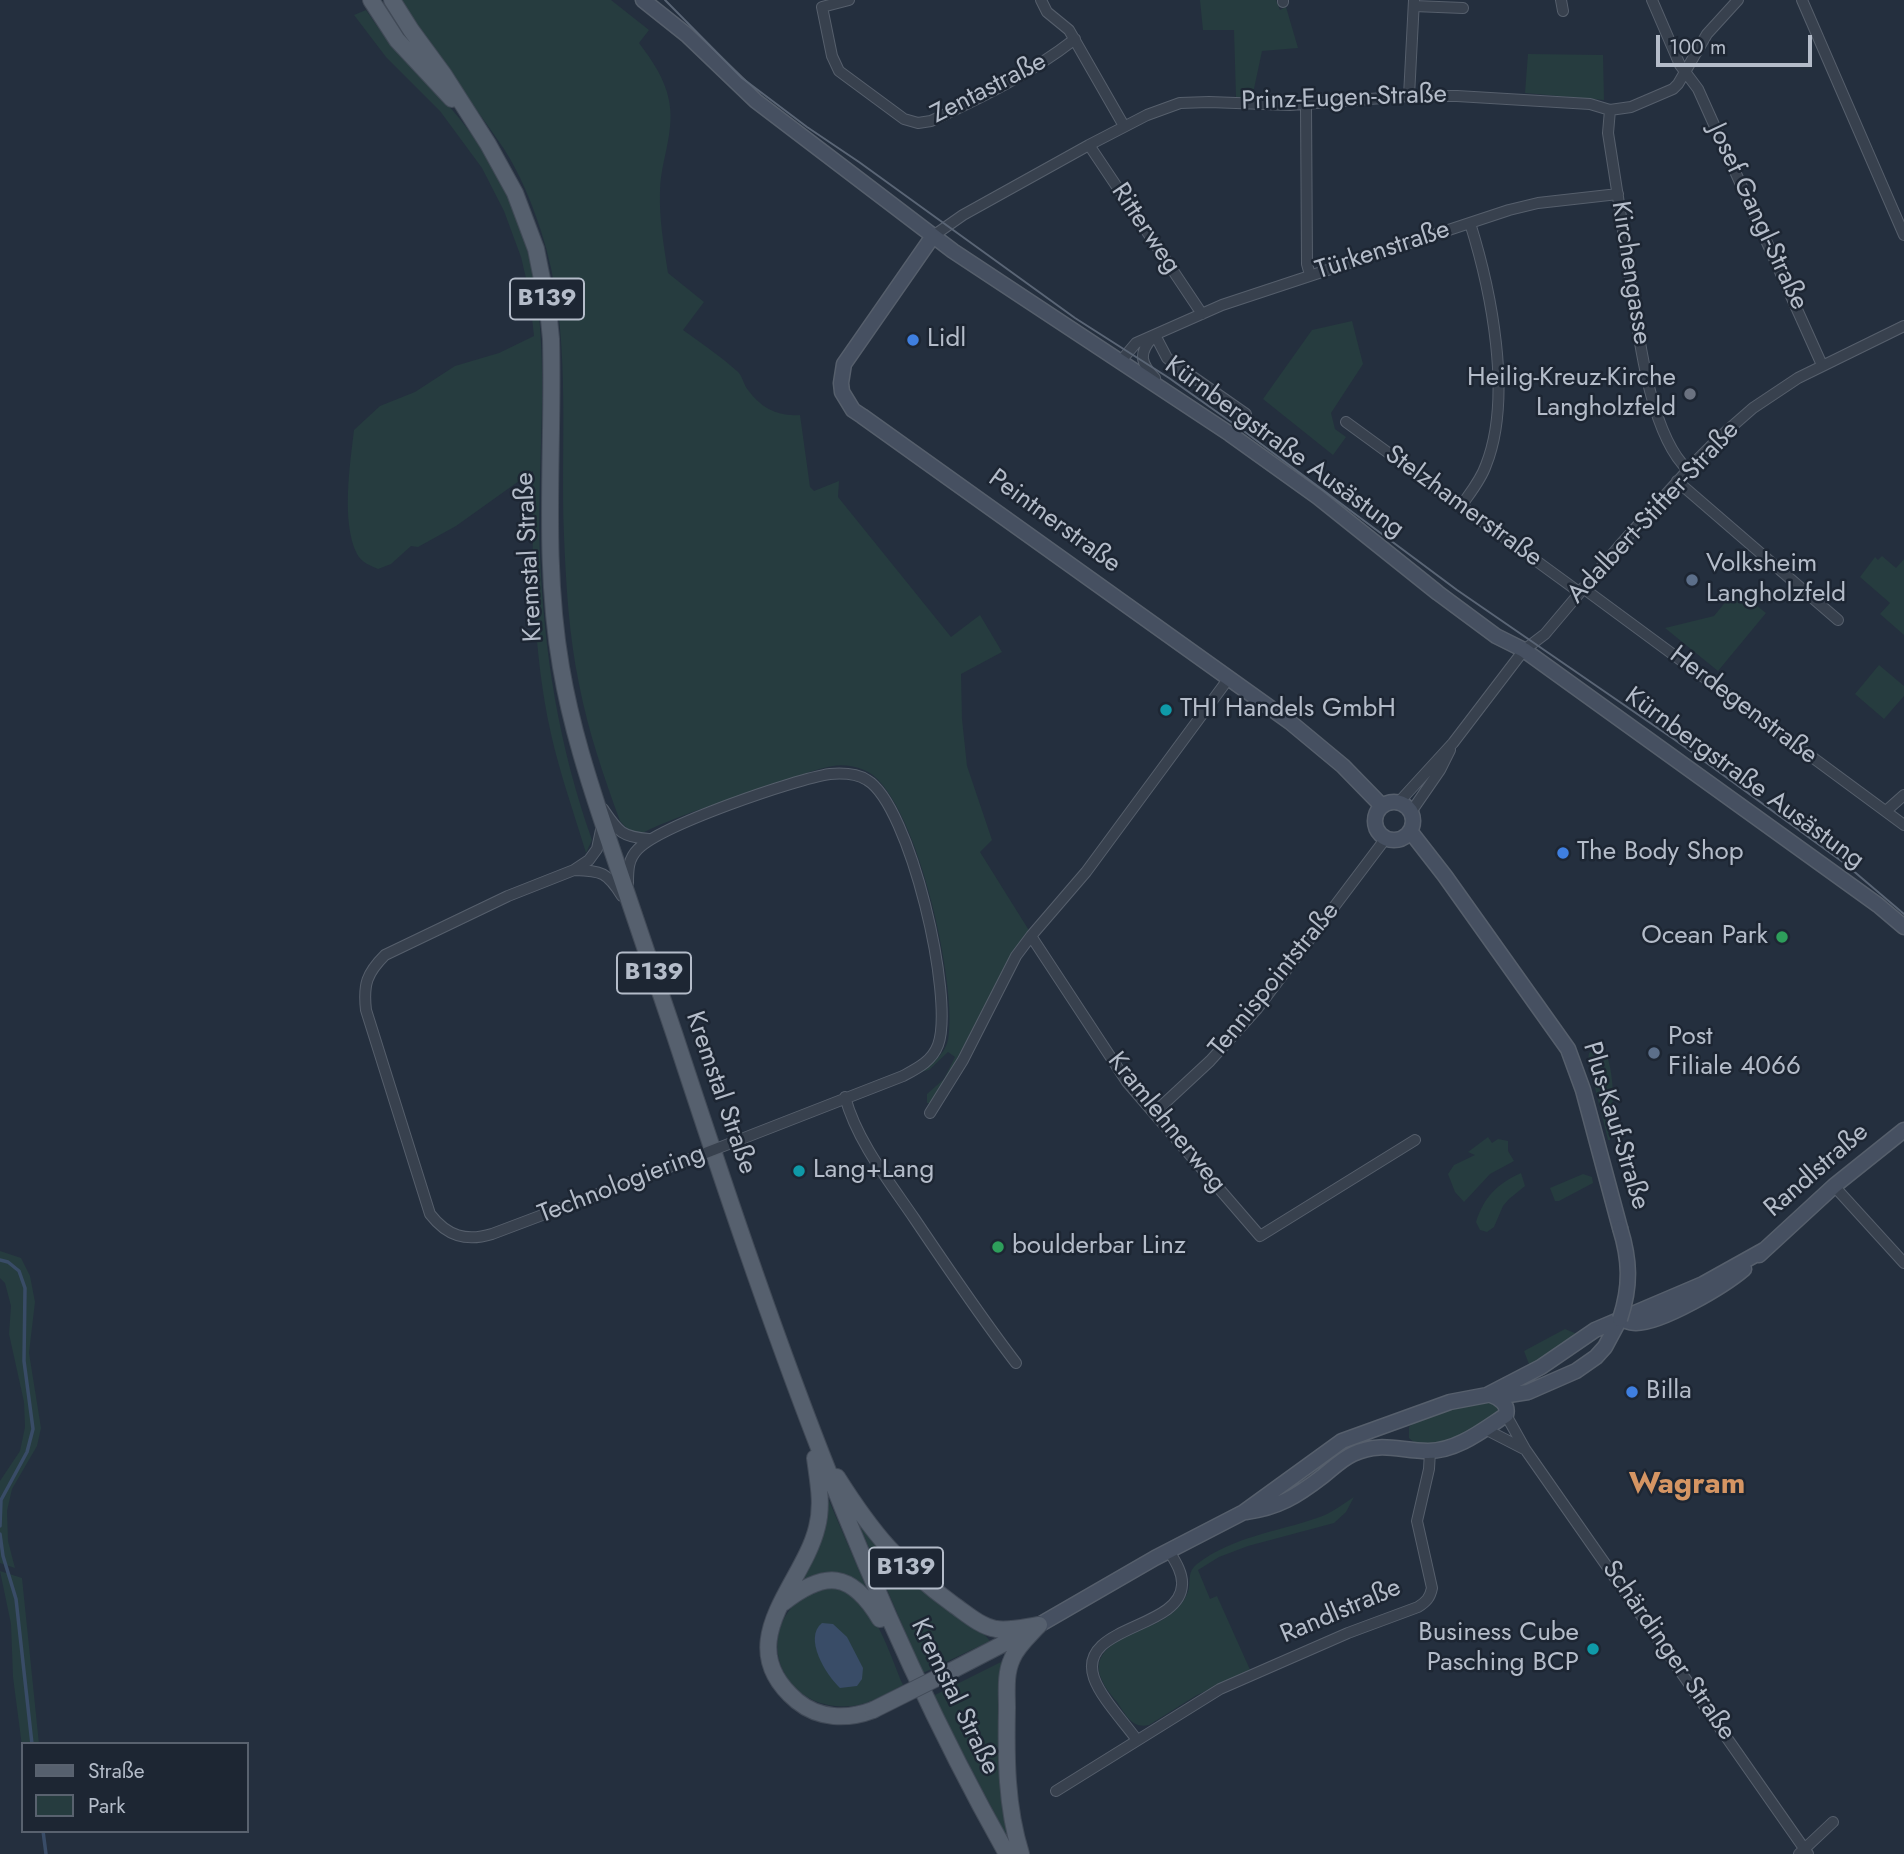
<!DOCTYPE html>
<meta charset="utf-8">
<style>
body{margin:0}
#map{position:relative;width:1904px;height:1854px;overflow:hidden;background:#242f3e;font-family:Jost,sans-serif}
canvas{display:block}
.legend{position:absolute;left:21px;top:1742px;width:228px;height:91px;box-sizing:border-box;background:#1d2633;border:2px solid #59626f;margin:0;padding:9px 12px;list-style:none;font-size:21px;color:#b4bcc9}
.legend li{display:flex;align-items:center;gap:14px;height:35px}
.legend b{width:35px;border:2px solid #59626f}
.scale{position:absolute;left:1656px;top:35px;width:156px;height:32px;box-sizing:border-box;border:4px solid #b4bcc9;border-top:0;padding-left:9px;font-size:21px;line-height:24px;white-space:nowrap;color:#b4bcc9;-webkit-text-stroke:5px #1d2633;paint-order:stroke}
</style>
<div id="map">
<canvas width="1904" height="1854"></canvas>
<ul class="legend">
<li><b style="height:9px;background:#56606e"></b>Straße</li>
<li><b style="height:19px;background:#263c3f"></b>Park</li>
</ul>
<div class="scale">100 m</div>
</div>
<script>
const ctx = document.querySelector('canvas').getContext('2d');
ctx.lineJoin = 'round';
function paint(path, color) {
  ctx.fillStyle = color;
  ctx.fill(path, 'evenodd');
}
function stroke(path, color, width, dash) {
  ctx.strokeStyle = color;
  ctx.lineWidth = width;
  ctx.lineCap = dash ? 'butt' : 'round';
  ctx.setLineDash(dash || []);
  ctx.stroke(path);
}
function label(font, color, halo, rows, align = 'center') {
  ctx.font = font + ' Jost,sans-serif';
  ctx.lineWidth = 5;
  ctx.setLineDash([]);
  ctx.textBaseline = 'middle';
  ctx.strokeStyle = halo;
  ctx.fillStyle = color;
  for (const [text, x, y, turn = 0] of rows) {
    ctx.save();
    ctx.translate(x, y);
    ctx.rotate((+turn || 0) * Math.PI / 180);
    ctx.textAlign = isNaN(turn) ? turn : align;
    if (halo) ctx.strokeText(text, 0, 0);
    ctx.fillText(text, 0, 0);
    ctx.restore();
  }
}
const green = new Path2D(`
 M402,0H611L649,30L639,43C658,68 674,93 670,127C668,149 660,170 660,192C659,219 664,246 668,273L704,302L683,330C701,343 720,356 737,371C743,376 743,384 748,390C761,408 778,417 800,415L810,487L814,491L839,481L838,497L951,637L980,615L1002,652L961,674L962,719L967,766L992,840L980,852L1030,932C990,985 967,1047 932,1103H927V1094L944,1079L955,1057L948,1052L929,1070L916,1073C929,1065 944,1057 948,1040C959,990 915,789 864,770C855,766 842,764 833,766C813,769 792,779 772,786C729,800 683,813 642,833C632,834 627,829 620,821C604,777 588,731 579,684C569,636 566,585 564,536C560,435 573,329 541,231C532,203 520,174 504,149C471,99 430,53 402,0Z
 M1200,0H1276L1280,10L1286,7L1298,48L1262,51L1252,98L1236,97L1234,30H1203Z
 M366,10C380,31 395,51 412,68C428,85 445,100 459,118C484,148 506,187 519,224C557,331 536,443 540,555C544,653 559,747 592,840L586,853C574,813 560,774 551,734C532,648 532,559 533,471L456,526L418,547L411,546L391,564L378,569C371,566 361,562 357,554C341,522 350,464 354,430L380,406L415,392L455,366L499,353L534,336L529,291L521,257L504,211L482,168L440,111L386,57L354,15Z
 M1528,54L1603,55L1604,100L1525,93Z
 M1352,321L1363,364L1331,413L1335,429L1346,437L1333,455L1263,399L1312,330Z
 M1882,556L1896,568L1904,559V635L1880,614L1890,603L1860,577L1875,557L1878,560Z
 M1736,589L1766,613L1718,671L1665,628L1714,616Z
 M1879,665L1904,686V696L1884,719L1855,694Z
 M1596,1048L1606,1053C1616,1080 1613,1112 1610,1140H1608L1588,1060L1589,1053Z
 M1488,1137L1492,1143L1498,1139L1508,1141V1151L1514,1161L1490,1174L1464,1202L1455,1192L1448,1174L1454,1165L1475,1155L1468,1152Z
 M1521,1173L1525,1186L1509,1199L1503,1206L1494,1227L1487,1232L1480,1230L1476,1222C1483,1198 1498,1183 1521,1173Z
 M1583,1174L1592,1177L1593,1183L1559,1201H1555L1550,1188Z
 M0,1251L21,1258L30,1276L35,1302L29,1353L41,1428L37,1446L12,1489L7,1511L8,1541L15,1568L0,1563V1481L20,1451L25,1427L24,1402L9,1334L11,1306L5,1283L0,1278Z
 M1565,1329L1577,1334L1551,1356L1530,1367L1524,1351Z
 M1489,1401L1497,1406V1412L1494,1416C1475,1428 1430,1459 1409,1438V1427C1426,1411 1466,1405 1489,1401Z
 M827,1496L866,1587C841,1570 826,1567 799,1583C818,1556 827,1529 827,1496Z
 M1354,1497L1346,1512L1334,1523L1248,1546L1219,1557L1198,1570L1210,1599L1217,1596L1251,1672L1197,1695L1149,1725C1132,1729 1126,1715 1117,1702C1112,1696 1105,1688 1102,1680C1085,1642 1144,1633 1167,1617C1177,1610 1186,1601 1189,1588C1190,1579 1188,1571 1197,1564C1232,1537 1276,1532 1317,1518C1330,1514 1342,1505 1354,1497Z
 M855,1515L985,1635L990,1641L923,1673Z
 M0,1571L22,1578L39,1744H23V1754L13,1677L11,1624Z
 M818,1588C827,1588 838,1586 846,1590C875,1603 891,1658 903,1685C887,1693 870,1704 853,1706C776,1714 747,1621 818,1588Z
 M1003,1661L1001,1704L1016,1854L933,1696Z`);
const water = new Path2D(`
 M822,1623L833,1624L847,1637L863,1668L862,1679L857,1686L840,1688C826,1675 803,1638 822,1623Z`);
const stream = new Path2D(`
 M0,1260L8,1262L19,1271L25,1288L24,1361L33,1429L27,1452L1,1500L0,1526
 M0,1534L3,1556L16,1599L32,1744
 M43,1831L46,1854`);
const street = new Path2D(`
 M849,0L822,7L832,56L839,71L904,119L918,123L931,121C982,97 1030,74 1075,39
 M1041,0L1047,12L1069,30L1124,126
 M1283,0V2
 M1561,0L1563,11
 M1652,0L1680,65L1698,89L1822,365
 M1802,0L1904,235
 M1414,6L1463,8
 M1409,96L1414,0
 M1306,105L1307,264L1310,275
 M1610,110L1608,133C1615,177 1622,221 1628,266C1637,320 1647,432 1688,470
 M1089,145L1202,314
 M933,236L963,215L1089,145L1147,115L1180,103L1209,102L1290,105L1409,96H1457L1590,104L1610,110L1631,107L1673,89L1678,84L1707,34L1738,0
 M1155,335L1167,358L1176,365L1246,414
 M1152,338C1138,354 1141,364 1155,378
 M1120,362L1136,343L1222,305L1509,210L1538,203L1618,194
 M1346,422L1579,592
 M1677,481L1838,620
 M1461,506C1470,493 1481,480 1486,465C1513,397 1491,290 1470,223
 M1583,588L1904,825
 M1399,802L1453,743L1524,650L1545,634L1620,545L1696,461L1721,436L1753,408L1798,378L1904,326
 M603,809C618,831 621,837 649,839
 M1886,811L1904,795
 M1411,812L1440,770L1450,750
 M602,825L597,849L589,860L574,870L508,896L385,955C367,973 363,984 366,1010L430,1214C447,1236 466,1242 492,1234L667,1168
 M575,870C602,871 607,872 622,896
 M628,883C628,870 628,859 638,849C662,825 795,779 830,774C842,773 856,773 867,780C910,805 955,999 938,1045C932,1061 918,1068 903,1076L744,1138
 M1031,936L1127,1082L1260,1236L1415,1140
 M845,1097C857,1141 888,1180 914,1218C947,1267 980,1316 1016,1363
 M930,1113L963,1060L1016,956L1031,936L1086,872L1229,678
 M1154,1113L1210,1061L1257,1009L1386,838
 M1834,1186L1904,1263
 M1506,1415L1525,1449L1808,1854
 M1485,1429L1524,1449
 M1137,1740C1124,1722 1101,1698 1094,1678C1076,1625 1180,1630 1182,1585C1183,1573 1175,1561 1169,1551
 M1056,1791L1220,1689L1348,1633L1418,1607C1426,1602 1430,1598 1432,1588L1417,1521L1429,1469L1430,1451
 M1799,1854L1833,1822`);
const secondary = new Path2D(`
 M643,0L687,35L756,101L953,251L1230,434L1318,497L1438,593L1496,636L1524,650L1560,676L1878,905L1904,927
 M933,236L844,364L841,383L842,392L853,410L862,416L1290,722L1343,766L1382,806
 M1375 821a19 19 0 1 1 38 0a19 19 0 1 1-38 0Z
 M1410,831L1445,876L1568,1049L1583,1090L1620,1228
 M1759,1255L1834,1186L1904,1130
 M1496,1397L1528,1392L1576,1371L1596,1357L1605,1347L1620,1319C1626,1321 1631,1323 1636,1323C1662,1323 1724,1286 1744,1269
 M1246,1512C1278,1508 1297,1496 1323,1476C1333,1468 1342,1459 1353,1454C1381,1441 1400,1451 1428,1451C1457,1451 1483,1430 1506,1415C1509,1405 1500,1398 1491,1395
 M1039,1625L1155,1558L1244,1512L1342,1441L1450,1402L1487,1395L1541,1367L1595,1330L1703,1284L1764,1250`);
const primary = new Path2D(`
 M371,0L397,40L452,99
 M392,0L411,30L444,75L488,144L515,193L536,249L548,309L551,339C554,449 542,558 561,667C571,726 589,782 608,838C630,904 653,970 675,1036C767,1316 862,1597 1007,1854
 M815,1458C818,1481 823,1504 817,1527C803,1586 728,1643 797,1701C819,1719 847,1720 873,1710
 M837,1477C873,1534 899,1565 954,1605C967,1614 980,1626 996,1629C1010,1631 1025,1627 1039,1625
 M783,1603C825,1570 851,1571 880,1619
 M947,1673L1028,1631
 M1021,1854C1006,1806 1006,1758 1007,1708C1007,1692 1005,1674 1012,1659C1017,1646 1030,1635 1039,1625`);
const tram = new Path2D(`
 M665,0L742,78L807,127L859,162L1075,318L1169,378L1241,429L1457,590L1675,740L1844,863L1904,914`);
const streetBridge = new Path2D(`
 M667,1168L744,1138`);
const secondaryBridge = new Path2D(`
 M1620,1228C1630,1260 1631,1286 1620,1319`);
const primaryBridge = new Path2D(`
 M873,1710L947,1673`);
const markers = [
 [913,340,7,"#3f7fe0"],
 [1690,394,7,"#6b7280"],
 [1692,580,7,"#5c6f8a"],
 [1166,710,7,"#0f9aa8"],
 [1563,853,7,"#3f7fe0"],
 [1782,937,7,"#2e9e5b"],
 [1654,1053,7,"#5c6f8a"],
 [799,1171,7,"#0f9aa8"],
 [998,1247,7,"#2e9e5b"],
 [1632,1392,7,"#3f7fe0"],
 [1593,1649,7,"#0f9aa8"]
];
const shields = [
 [547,299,74],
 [654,973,74],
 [906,1568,74]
];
const shieldNames = [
 ["B139",547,299],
 ["B139",654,973],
 ["B139",906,1568]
];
const streetNames = [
 ["Zentastraße",989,89,-27],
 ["Prinz-Eugen-Straße",1344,99,-2],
 ["Josef Gangl-Straße",1757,217,65],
 ["Ritterweg",1145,229,56],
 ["Türkenstraße",1383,251,-18],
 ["Kirchengasse",1630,273,81],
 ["Kürnbergstraße Ausästung",1284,448,36],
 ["Stelzhamerstraße",1463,507,36],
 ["Adalbert-Stifter-Straße",1654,513,-47],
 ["Peintnerstraße",1054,522,36],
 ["Kremstal Straße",530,557,-93],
 ["Herdegenstraße",1743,706,37],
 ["Kürnbergstraße Ausästung",1744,779,36],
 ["Tennispointstraße",1275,980,-51],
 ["Kremstal Straße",720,1093,71],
 ["Kramlehnerweg",1166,1123,51],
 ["Plus-Kauf-Straße",1615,1126,73],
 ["Randlstraße",1817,1171,-41],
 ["Technologiering",622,1185,-21],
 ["Randlstraße",1341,1612,-23],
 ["Schärdinger Straße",1668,1651,55],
 ["Kremstal Straße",954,1697,64]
];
const poiNames = [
 ["Lidl",927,340],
 ["Heilig-Kreuz-Kirche",1676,379,"right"],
 ["Langholzfeld",1676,409,"right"],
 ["Volksheim",1706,565],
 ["Langholzfeld",1706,595],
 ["THI Handels GmbH",1180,710],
 ["The Body Shop",1577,853],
 ["Ocean Park",1768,937,"right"],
 ["Post",1668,1038],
 ["Filiale 4066",1668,1068],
 ["Lang+Lang",813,1171],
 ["boulderbar Linz",1012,1247],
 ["Billa",1646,1392],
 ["Business Cube",1579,1634,"right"],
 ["Pasching BCP",1579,1664,"right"]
];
const quarterNames = [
 ["Wagram",1687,1486]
];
paint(green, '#263c3f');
paint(water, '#394c67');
stroke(stream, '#394c67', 3.5);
stroke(street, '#565f6c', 12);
stroke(secondary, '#565f6c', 17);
stroke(primary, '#414a57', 18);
stroke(street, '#38414e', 10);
stroke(secondary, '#465061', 14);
stroke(primary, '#56606e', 16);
stroke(tram, '#5a6575', 2);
stroke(streetBridge, '#565f6c', 12, []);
stroke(secondaryBridge, '#565f6c', 17, []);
stroke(primaryBridge, '#414a57', 18, []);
stroke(streetBridge, '#38414e', 10);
stroke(secondaryBridge, '#465061', 14);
stroke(primaryBridge, '#56606e', 16);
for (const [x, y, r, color] of markers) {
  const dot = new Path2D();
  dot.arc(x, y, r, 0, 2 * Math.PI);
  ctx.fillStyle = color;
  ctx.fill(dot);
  stroke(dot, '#1d2633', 2.5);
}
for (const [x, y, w] of shields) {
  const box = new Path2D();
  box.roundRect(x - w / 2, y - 20.5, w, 41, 5);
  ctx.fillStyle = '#1d2633';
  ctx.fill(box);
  stroke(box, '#b4bcc9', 2);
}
label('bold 24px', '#b4bcc9', null, shieldNames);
label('26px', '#b4bcc9', '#1d2633', streetNames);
label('26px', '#b4bcc9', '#1d2633', poiNames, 'left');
label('bold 30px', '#d59563', '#1d2633', quarterNames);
</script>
